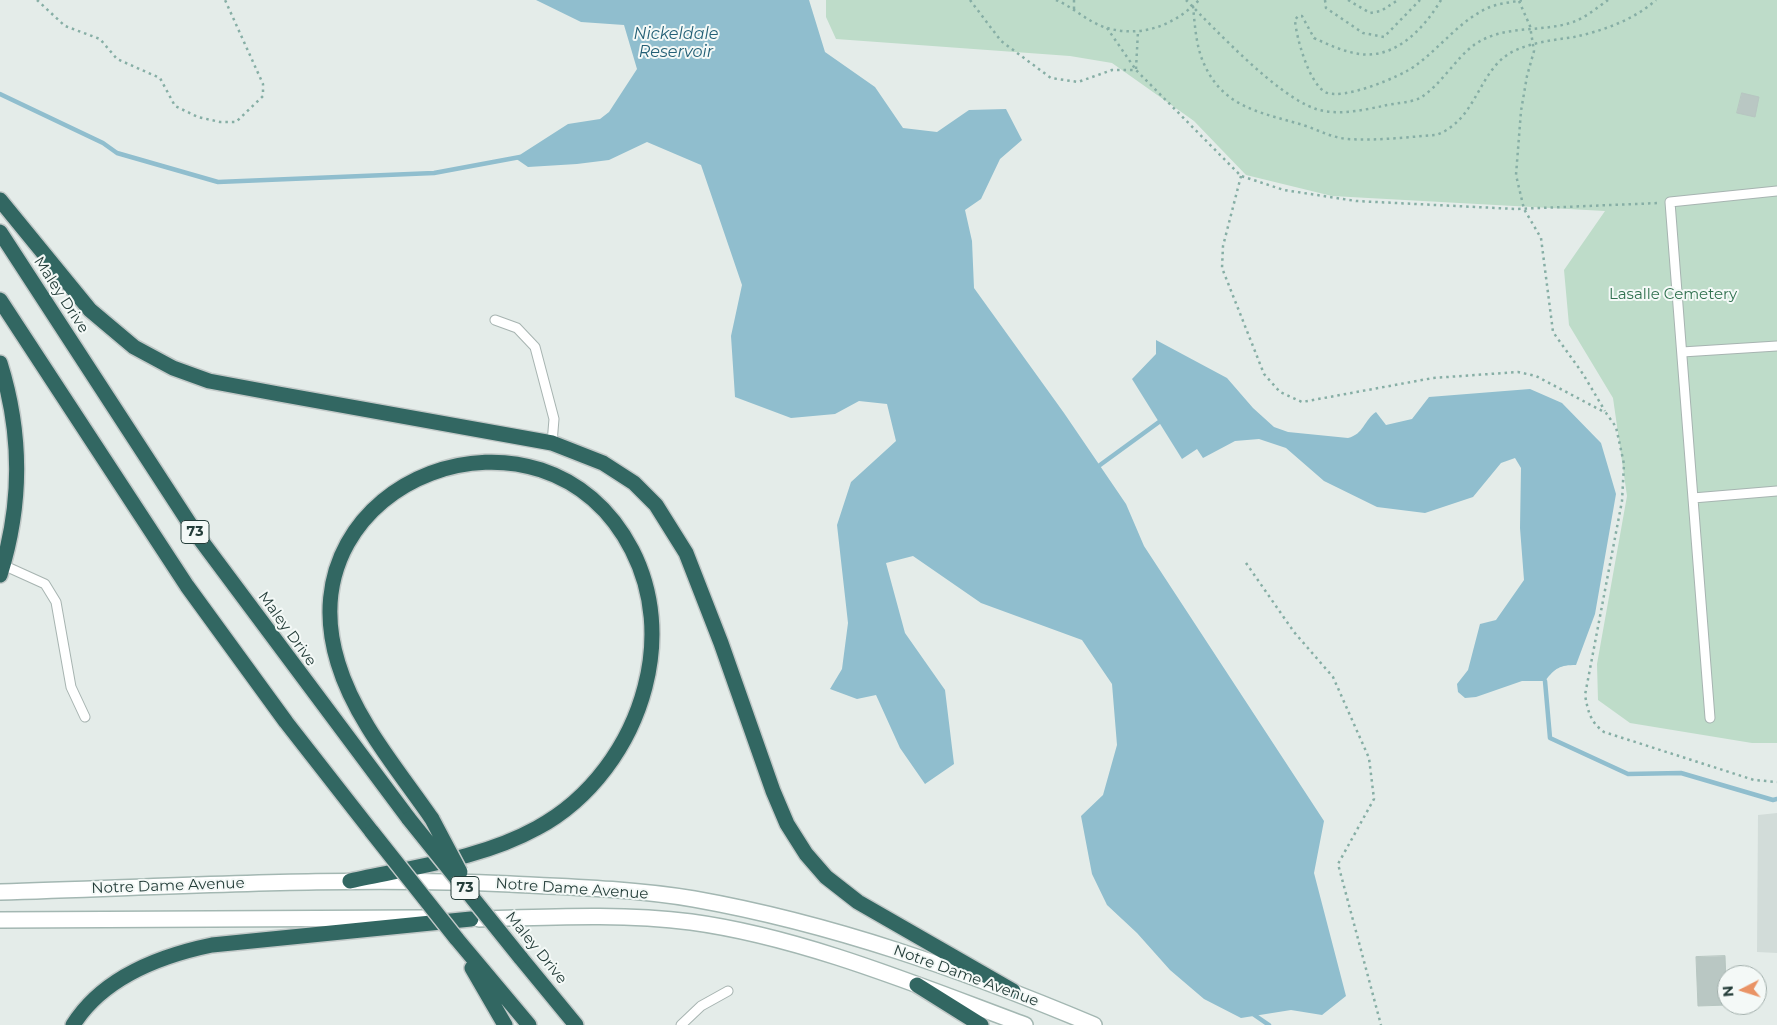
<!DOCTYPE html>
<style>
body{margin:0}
#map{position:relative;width:1777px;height:1025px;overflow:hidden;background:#e4ece9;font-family:Montserrat,sans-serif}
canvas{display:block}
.north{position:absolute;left:1717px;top:965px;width:50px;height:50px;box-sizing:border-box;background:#f4f9f7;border:1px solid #a1aeab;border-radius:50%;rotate:265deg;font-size:14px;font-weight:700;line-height:20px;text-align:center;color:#243d39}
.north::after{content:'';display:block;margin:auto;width:18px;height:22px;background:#e99365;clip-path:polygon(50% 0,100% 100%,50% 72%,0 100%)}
</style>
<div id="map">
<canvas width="1777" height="1025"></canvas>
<div class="north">N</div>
</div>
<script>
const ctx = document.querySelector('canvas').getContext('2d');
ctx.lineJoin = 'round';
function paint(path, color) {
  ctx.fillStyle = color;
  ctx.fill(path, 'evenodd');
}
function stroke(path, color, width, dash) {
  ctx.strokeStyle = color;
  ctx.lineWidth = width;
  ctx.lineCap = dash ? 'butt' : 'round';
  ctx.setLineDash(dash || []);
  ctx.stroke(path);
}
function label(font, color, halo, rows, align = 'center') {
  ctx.font = font + ' Montserrat,sans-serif';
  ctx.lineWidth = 4;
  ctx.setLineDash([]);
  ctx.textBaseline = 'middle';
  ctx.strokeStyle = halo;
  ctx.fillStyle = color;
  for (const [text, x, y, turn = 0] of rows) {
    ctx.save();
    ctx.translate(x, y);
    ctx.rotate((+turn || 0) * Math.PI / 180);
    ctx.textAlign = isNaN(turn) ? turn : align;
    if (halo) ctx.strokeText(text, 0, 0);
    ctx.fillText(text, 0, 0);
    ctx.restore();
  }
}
const built = new Path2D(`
 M1777,813V953L1757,952L1758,815Z`);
const green = new Path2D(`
 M826,0H1777V743H1752L1630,723L1598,700L1597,664L1627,496L1613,398L1569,325L1564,270L1605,211L1332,196L1246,175L1194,121L1112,63L1070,56L836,39L826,17Z`);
const water = new Path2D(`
 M536,0H809L825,52L875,87L903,128L937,132L969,110L1006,109L1022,140L1000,159L981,199L965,210L972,241L974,288L1064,413L1126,504L1144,546L1324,821L1314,873L1346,996L1322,1015L1291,1010L1241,1018L1204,999L1170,970L1137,933L1107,905L1092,874L1081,816L1103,795L1117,745L1112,684L1082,640L981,603L913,556L886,563L905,633L945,690L954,764L925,784L900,748L876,695L857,699L830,689L842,669L848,623L837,525L851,482L896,441L887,404L859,401L835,414L791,418L735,397L731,336L742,285L701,165L647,142L609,160L577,164L528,167L515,158L568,124L600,119L609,112L637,69L624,25L581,22Z
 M1156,340L1227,378L1253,408L1274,427L1288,432L1348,438C1364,434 1364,420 1376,412L1386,425L1412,419L1429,397L1530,389L1562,403L1601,443L1616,494L1595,614L1576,665C1560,665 1555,668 1545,681H1522L1476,697L1465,698L1458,692L1457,684L1468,670L1480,624L1496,620L1524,580L1520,528L1521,468L1515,458L1501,463L1473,497L1425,513L1377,507L1324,481L1286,448L1259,439L1235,441L1203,458L1197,449L1182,459L1132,379L1156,354Z`);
const stream = new Path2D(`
 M0,94L103,143L117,153L218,182L434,173L520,157
 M1100,465L1159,422
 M1545,681L1550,738L1628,774L1681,773L1773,800L1777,799
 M1253,1014L1269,1025`);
const building = new Path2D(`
 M1742,93L1759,97L1755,117L1737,113Z
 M1725,956L1727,1005L1698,1006L1696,957Z`);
const path = new Path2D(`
 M37,0L65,26L100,39L117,59L160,78L175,106L198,117L220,122H236L263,96V84L225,0
 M970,0L1001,41L1051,78L1078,82L1112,70H1136L1241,176L1284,190L1356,201L1516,209L1659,203
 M1056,0C1073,7 1089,23 1107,28C1142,38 1175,25 1199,0
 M1074,0V10
 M1186,0C1216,30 1277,96 1316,109C1337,116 1363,110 1383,106C1394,103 1410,103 1420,98C1440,86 1456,58 1474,45C1503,24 1542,33 1573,22C1585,18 1598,7 1608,0
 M1325,0L1326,8L1363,33L1384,37L1420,0
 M1348,0L1370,13L1381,11L1398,0
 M1441,0C1423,30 1393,62 1354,53C1340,50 1327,44 1314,38L1302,16H1298L1295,20C1296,37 1309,83 1325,92C1342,101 1400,77 1415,66C1440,48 1461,19 1490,7C1501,3 1513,2 1524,0
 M1519,1L1530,26L1534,51L1527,76L1521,111L1516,175L1524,209L1541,238L1553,332L1583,374L1605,411
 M1193,6C1195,26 1196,48 1205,66C1226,111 1267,113 1309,127C1322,132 1334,138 1348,139C1377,141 1407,137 1436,135C1478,120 1478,68 1514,51C1533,42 1554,40 1574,37C1602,31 1634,20 1656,0
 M1107,28L1136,70
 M1136,69L1138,31
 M1241,176L1223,246L1222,268L1264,374L1280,392L1302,402L1433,378L1518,372L1536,376L1606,413L1616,427L1624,464L1622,501L1585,695C1588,711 1590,722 1604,732L1754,780L1777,782
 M1246,563L1294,632L1333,677L1369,758L1374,799L1338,864L1381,1025`);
const lane = new Path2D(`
 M495,320L517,328L535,347L554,419L552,443
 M1682,352L1777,346
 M1693,498L1777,491
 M3,565L45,584L56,602L71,687L85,717
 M1710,718L1670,202L1777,191
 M681,1025L701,1006L728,991`);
const secondary = new Path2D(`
 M0,892C170,887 340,876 510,884C572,887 633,889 694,899C834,924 963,970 1094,1025
 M479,919C550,917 621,913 691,922C802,937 920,986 1025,1025
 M0,920L423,918`);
const highway = new Path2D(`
 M0,200L90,310L134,347L173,368L209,381L279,394L552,443L603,463L634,483L656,505L686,553L721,643L773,791L787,824L806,854L826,877L858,902L1013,991
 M0,232L197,535L409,819
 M0,300L187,586L286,722L372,832
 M0,363C22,433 22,505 0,575
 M350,881C412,867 481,859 537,828C591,799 630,745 645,687C657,641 654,593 632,550C544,380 281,478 338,663C355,720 399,771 432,819
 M456,938L529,1025
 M520,957L576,1025
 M472,968L505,1025
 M917,985L981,1025
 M73,1025C103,977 159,956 212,945L471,919`);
const highwayBridge = new Path2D(`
 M409,819L520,957
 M432,819L460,872
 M372,832L456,938`);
const shields = [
 [195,532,28],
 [465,888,28]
];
const shieldNames = [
 ["73",195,532],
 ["73",465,888]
];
const streetNames = [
 ["Maley Drive",61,295,57],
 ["Maley Drive",287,629,54],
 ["Notre Dame Avenue",168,886,-2],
 ["Notre Dame Avenue",572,889,4],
 ["Maley Drive",536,948,51],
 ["Notre Dame Avenue",966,976,20]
];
const parkNames = [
 ["Lasalle Cemetery",1673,295]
];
const waterNames = [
 ["Nickeldale",676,34],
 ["Reservoir",676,52]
];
paint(built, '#d2dcd9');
paint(green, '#bedcc9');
paint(water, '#90bece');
stroke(stream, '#90bece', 4.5);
paint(building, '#b9c7c3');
stroke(building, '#b7c6c1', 1);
stroke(lane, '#a7b4b1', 11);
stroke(secondary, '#a3b7b2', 18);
stroke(highway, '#c2c9c8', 18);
stroke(path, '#86aea5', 2.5, [2.5, 4]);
stroke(lane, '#fff', 9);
stroke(secondary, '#fff', 15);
stroke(highway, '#326762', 15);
stroke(highwayBridge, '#c2c9c8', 18, []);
stroke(highwayBridge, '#326762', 15);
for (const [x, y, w] of shields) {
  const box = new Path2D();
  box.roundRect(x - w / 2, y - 11.5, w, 23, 4);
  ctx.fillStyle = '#f4f9f7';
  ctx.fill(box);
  stroke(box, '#243d39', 1);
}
label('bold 14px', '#243d39', null, shieldNames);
label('15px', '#243d39', '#f4f9f7', streetNames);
label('15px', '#317150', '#f4f9f7', parkNames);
label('italic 16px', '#225f75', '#f4f9f7', waterNames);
</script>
